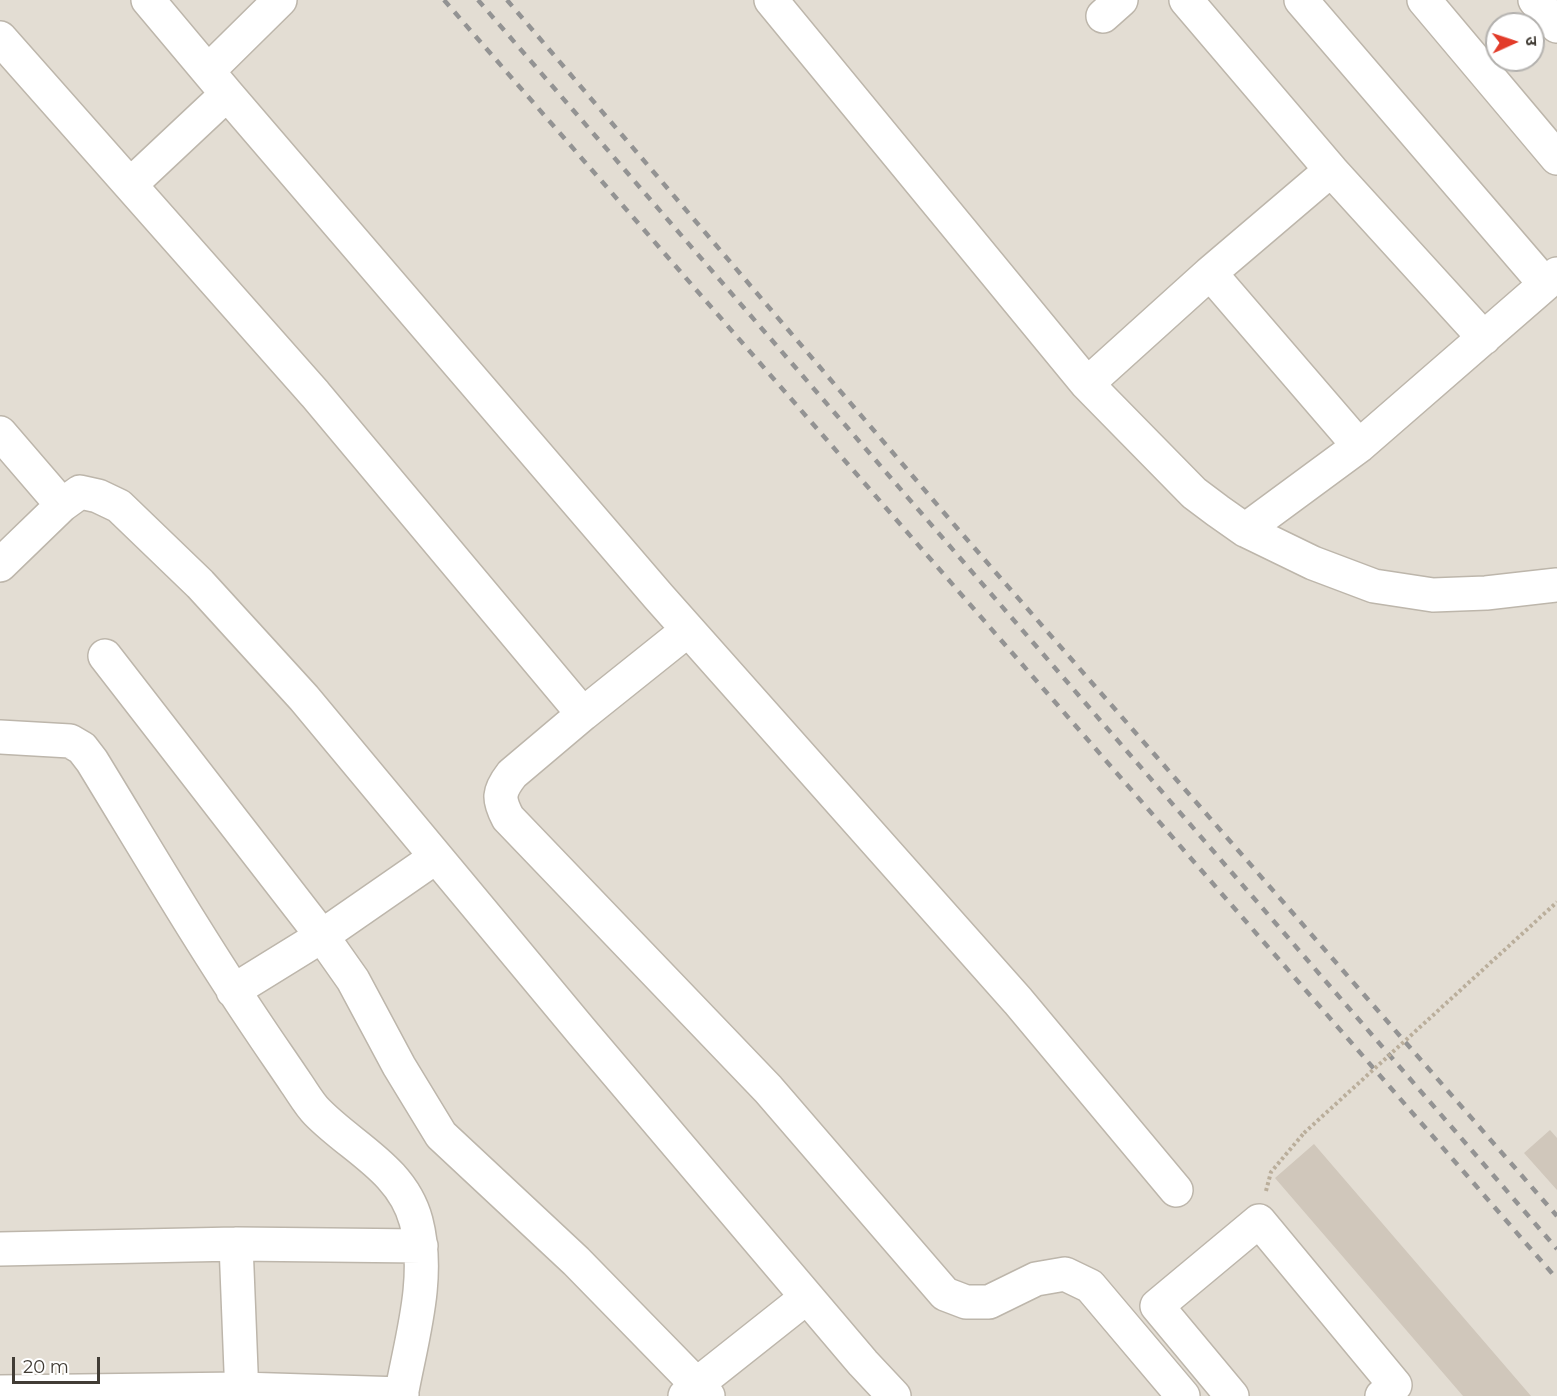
<!DOCTYPE html>
<meta charset="utf-8">
<style>
body{margin:0}
#map{position:relative;width:1557px;height:1396px;overflow:hidden;background:#f0ece4;font-family:Montserrat,"Noto Sans Devanagari",sans-serif}
canvas{display:block}
.north{position:absolute;left:1485px;top:12px;width:60px;height:60px;box-sizing:border-box;background:#fff;border:2px solid #b3b1ae;border-radius:50%;rotate:87deg;font-size:16px;font-weight:700;line-height:24px;text-align:center;color:#413c35}
.north::after{content:'';display:block;margin:auto;width:21px;height:27px;background:#e23b29;clip-path:polygon(50% 0,100% 100%,50% 72%,0 100%)}
.scale{position:absolute;left:12px;top:1357px;width:88px;height:27px;box-sizing:border-box;border:3px solid #413c35;border-top:0;padding-left:8px;font-size:18px;line-height:21px;white-space:nowrap;color:#413c35;-webkit-text-stroke:4px #fff;paint-order:stroke}
</style>
<div id="map">
<canvas width="1557" height="1396"></canvas>
<div class="north">उ</div>
<div class="scale">20 m</div>
</div>
<script>
const ctx = document.querySelector('canvas').getContext('2d');
ctx.lineJoin = 'round';
function paint(path, color) {
  ctx.fillStyle = color;
  ctx.fill(path, 'evenodd');
}
function stroke(path, color, width, dash) {
  ctx.strokeStyle = color;
  ctx.lineWidth = width;
  ctx.lineCap = dash ? 'butt' : 'round';
  ctx.setLineDash(dash || []);
  ctx.stroke(path);
}
const residential = new Path2D(`
 M0,0H1557V1396H0ZM1497,24H1533V60H1497Z`);
const building = new Path2D(`
 M1550,1130L1557,1138V1190L1524,1153Z
 M1314,1144L1531,1396H1463L1275,1178Z`);
const path = new Path2D(`
 M1266,1191L1271,1172L1304,1133`);
const minor = new Path2D(`
 M148,0L227,94L659,597L1018,1001L1176,1190
 M771,0L1087,384L1194,493L1218,511L1245,530L1313,563L1374,586L1433,595L1486,593L1557,585
 M1301,0L1545,284
 M1424,0L1557,158
 M1535,0L1557,26
 M1103,16L1121,0
 M0,38L315,394L583,714L512,774C498,792 498,799 508,818L768,1089L945,1294L966,1302H989L1036,1279L1065,1274L1090,1286L1183,1396
 M208,71L280,0
 M1331,170L1484,338
 M130,185L227,94
 M1210,273L1359,446
 M1087,384L1210,273L1331,170L1186,0
 M0,433L62,505L0,565
 M62,505L80,492L98,496L119,506L200,584L304,698L582,1032L863,1363L894,1396
 M1245,530L1359,446L1557,274
 M105,656L322,936L353,980L399,1066L441,1135L576,1261L708,1396
 M583,714L688,630
 M0,737L70,741L82,748L92,761C147,851 201,943 260,1030C272,1048 284,1065 296,1083C303,1093 309,1104 317,1112C352,1148 402,1169 416,1221C431,1278 411,1340 401,1396
 M233,991L322,936L436,857
 M236,1244L242,1396
 M0,1249L236,1244L421,1246
 M0,1392L241,1389L402,1394
 M685,1396L696,1385L807,1297
 M1232,1396L1157,1306L1259,1221L1395,1385L1382,1396`);
const rail = new Path2D(`
 M444,0L1557,1279
 M478,0L1557,1249
 M507,0L957,528L1557,1216`);
const pathBridge = new Path2D(`
 M1304,1133L1557,902`);
paint(residential, '#e3ddd3');
paint(building, '#d0c7bb');
stroke(minor, '#bdb6ab', 36);
stroke(path, '#baae9b', 4, [3, 3]);
stroke(minor, '#fff', 33);
stroke(rail, '#939393', 4.5, [8, 8]);
stroke(pathBridge, '#baae9b', 4, [3, 3]);
</script>
